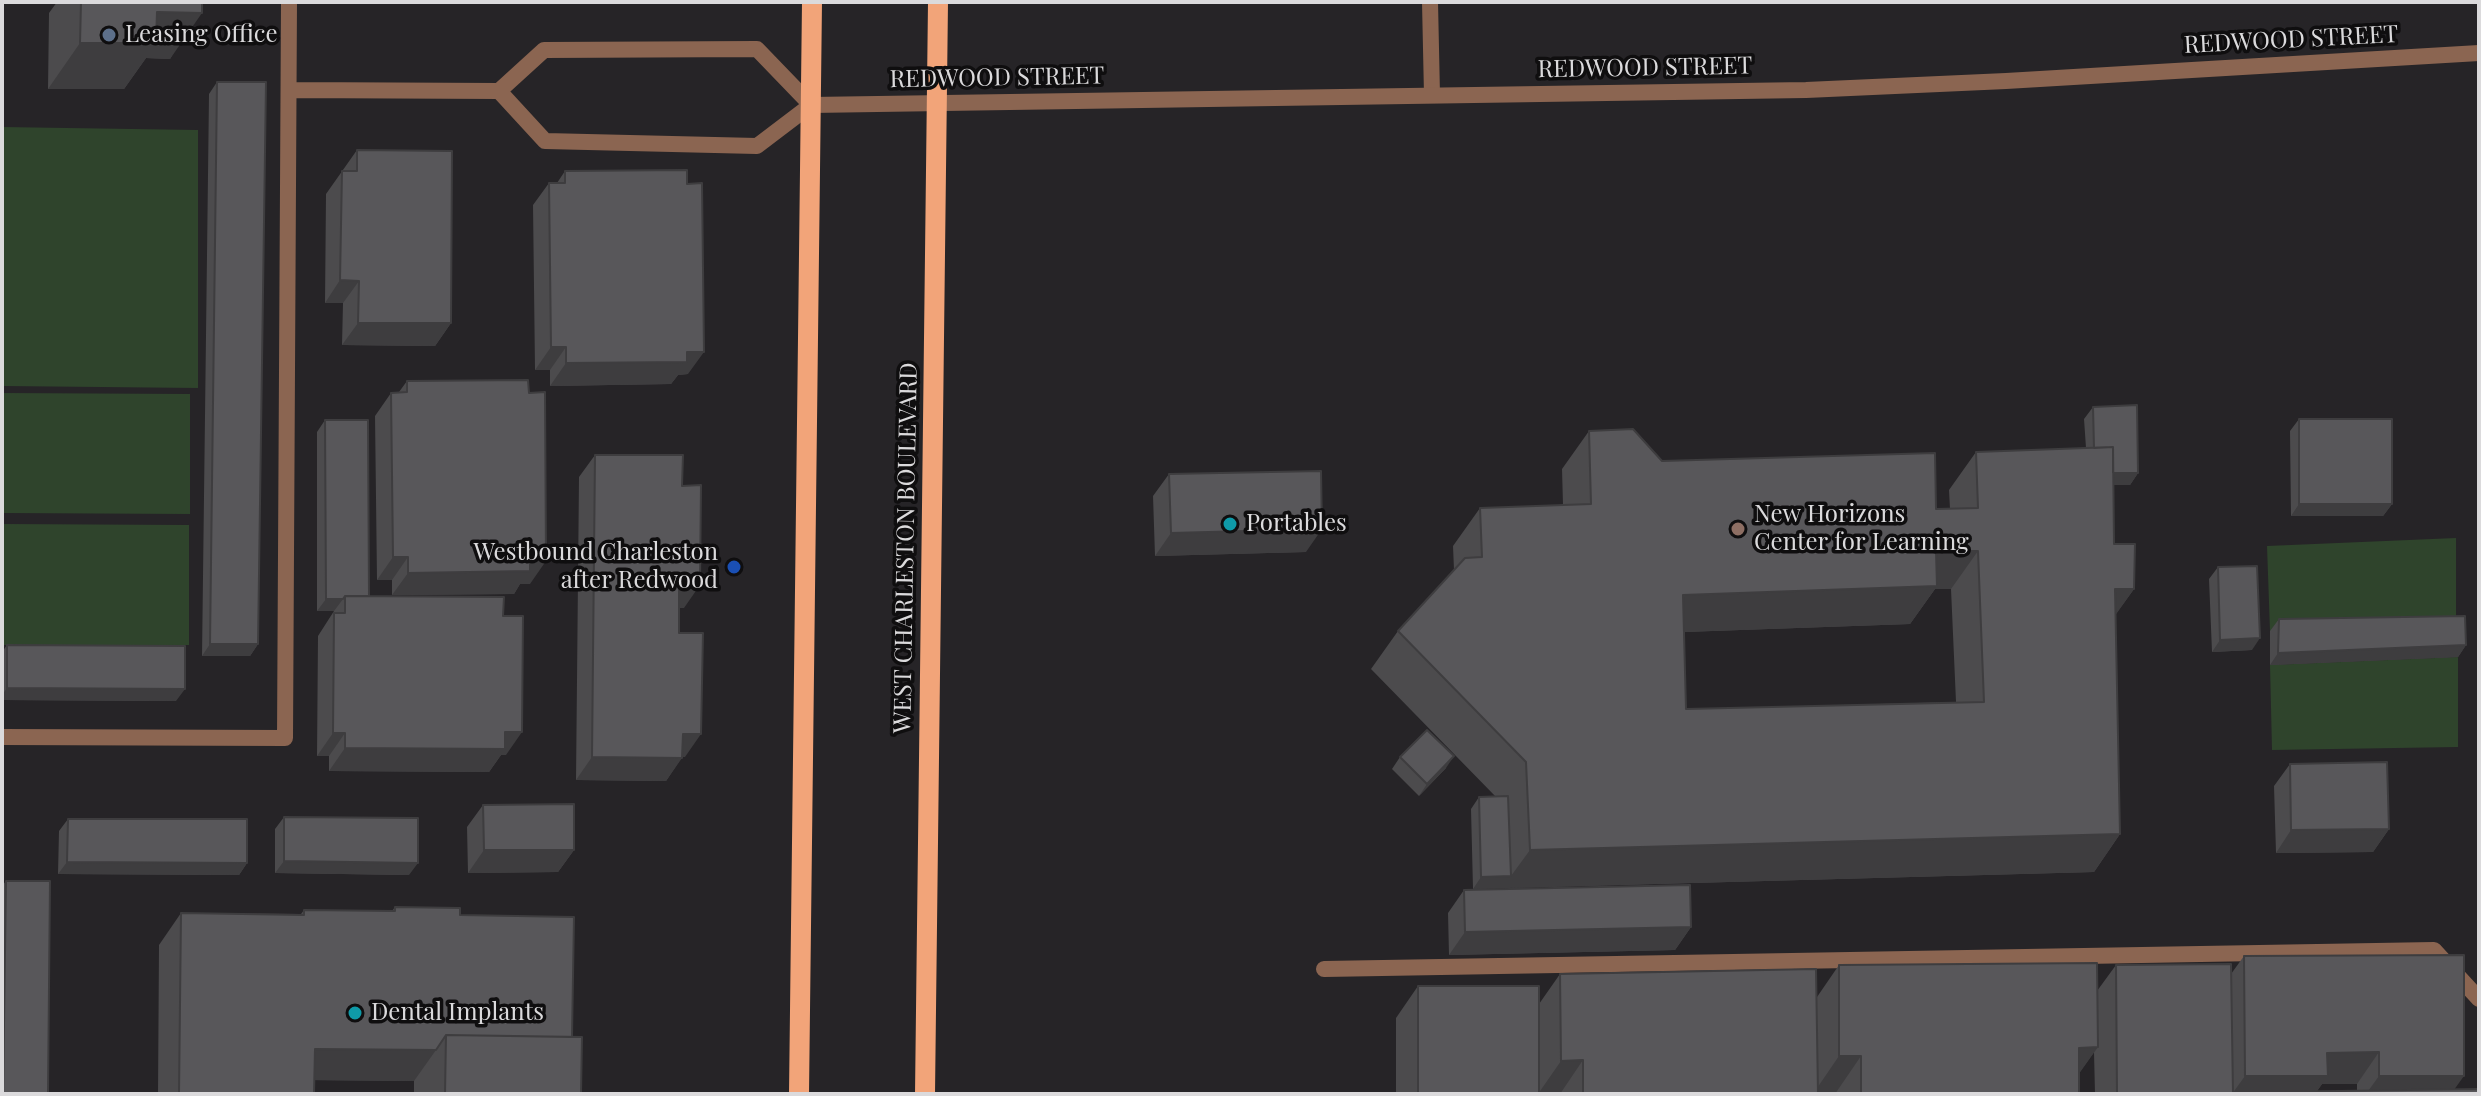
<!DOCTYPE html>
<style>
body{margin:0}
#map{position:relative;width:2481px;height:1096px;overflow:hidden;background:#262427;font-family:"Playfair Display",serif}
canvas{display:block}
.frame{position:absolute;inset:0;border:4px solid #dbdadc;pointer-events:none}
</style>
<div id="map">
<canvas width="2481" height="1096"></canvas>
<div class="frame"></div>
</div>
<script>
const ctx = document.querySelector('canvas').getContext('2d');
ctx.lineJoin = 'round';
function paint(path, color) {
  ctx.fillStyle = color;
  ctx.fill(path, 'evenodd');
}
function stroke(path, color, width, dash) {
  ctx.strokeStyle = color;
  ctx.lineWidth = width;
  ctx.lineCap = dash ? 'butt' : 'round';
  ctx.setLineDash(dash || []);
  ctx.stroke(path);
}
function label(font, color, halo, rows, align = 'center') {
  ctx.font = font + ' "Playfair Display",serif';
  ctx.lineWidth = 7;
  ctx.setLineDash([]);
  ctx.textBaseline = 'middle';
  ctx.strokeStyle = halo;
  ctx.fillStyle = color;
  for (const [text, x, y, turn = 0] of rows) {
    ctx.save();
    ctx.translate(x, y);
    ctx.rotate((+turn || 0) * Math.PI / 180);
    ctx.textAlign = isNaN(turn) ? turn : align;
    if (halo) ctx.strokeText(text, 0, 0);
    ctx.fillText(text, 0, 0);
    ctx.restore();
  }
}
const green = new Path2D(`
 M2,127L198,130V388L2,386Z
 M2,393L190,394V514L2,513Z
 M2,524L189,525V645H2Z
 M2456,538V628L2270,631L2267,546Z
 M2458,657V747L2272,750L2270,665Z`);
const service = new Path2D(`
 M1324,969L2434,950L2479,999`);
const minor = new Path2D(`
 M1430,2L1432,95
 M289,90L499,91L544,50L757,49L811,105L757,146L545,141L499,91
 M2,737L285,738L289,2`);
const tertiary = new Path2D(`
 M811,105L1806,90L2006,81L2479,53`);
const primary = new Path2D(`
 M799,1094L812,2
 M925,1094L938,2`);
const wall = new Path2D(`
 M57,2H202L170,59L146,58L124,89H48L49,13Z
 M217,82L258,644L250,656H202L209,94Z
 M357,150L451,323L435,346L342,345L343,303H325L326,194Z
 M565,171L688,374L678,375L671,384L550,386V370H535L533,205L549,183H557Z
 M407,381L530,584H520L514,594L392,595V580H377L375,416L391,393L399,392Z
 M2093,407L2138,473L2130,485H2113L2114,544L2134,589L2115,615L2120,834L2094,872L1473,889L1471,809L1479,797H1496L1371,669L1398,631L1454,570L1453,546L1480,508L1563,505L1562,469L1589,431L1662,461L1936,509H1950L1949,490L1976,452L2086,448L2084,419ZM1935,589H1951L1956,702L1686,709L1684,632L1910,624Z
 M2299,419L2392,504L2383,516H2291L2290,431Z
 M325,420L369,596L503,616L506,755H501L489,772L329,771V756H317L318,636L334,611H317V432Z
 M595,455L682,486L684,608H679V633L685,757H682L666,781L576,780L579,477Z
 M1169,474L1306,552L1155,556L1153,496Z
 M2218,567L2252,650L2212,652L2209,579Z
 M2279,619L2466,645L2458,657L2270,665V631Z
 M7,645L176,701L2,700V652Z
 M1400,757L1446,768L1419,796L1392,769Z
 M2290,764L2389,829L2373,852L2276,853L2274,786Z
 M483,805L574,850L558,872L468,873L467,827Z
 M284,817L409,875L275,873V829Z
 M68,819L247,863L239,875L58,874L59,831Z
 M6,881L48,1094H2V886Z
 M1464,890L1691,927L1675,950L1449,955L1448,913Z
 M395,907L460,915L572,1037L581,1094H414V1081L314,1080V1094H158L159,945L181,913L301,914L304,910L392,911Z
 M2244,956L2454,1090L2479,1094H2095L2094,1052L2079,1073V1094H1396V1018L1418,986L1539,1004L1560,974L1817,997L1839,965L2097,991L2116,965L2231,974ZM2322,1084H2357V1091H2317Z`);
const shadedWall = new Path2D(`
 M157,12L202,13L170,59L146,58L124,89H48L80,43Z
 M340,280L359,281L343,303H325Z
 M358,323H451L435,346L342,345Z
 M551,347H566L550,370H535Z
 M687,352H704L688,374L678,375L671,384L550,386L566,363Z
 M2095,473H2138L2130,485H2087Z
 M2299,504H2392L2383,516H2291Z
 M1322,529L1306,552L1155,556L1171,533Z
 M1936,551H1978L1951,589H1935L1910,624L1656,633L1683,595Z
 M393,557H408L392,580H377Z
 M530,561H546L530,584H520L514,594L392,595L408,573Z
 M679,585H700L684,608H663Z
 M2115,589H2134L2107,627Z
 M326,599H343L334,611H317Z
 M2260,638L2252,650L2212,652L2220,640Z
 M210,644H258L250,656H202Z
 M2466,645L2458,657L2270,665L2278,653Z
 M7,688L185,689L176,701L2,700V695Z
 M505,732H522L506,755H501L489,772L329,771L345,748Z
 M333,733H345L329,756H317Z
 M683,734H701L685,757H667Z
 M1454,756L1446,768L1419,796L1427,784Z
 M592,757L682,758L666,781L576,780Z
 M2389,829L2373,852L2276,853L2291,830Z
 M2120,834L2094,872L1473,889L1481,877L1511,876L1530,850Z
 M484,850H574L558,872L468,873Z
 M284,861L418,863L409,875L275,873Z
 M67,862L247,863L239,875L58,874Z
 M1691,927L1675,950L1449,955L1465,932Z
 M2098,1047L2071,1085L2079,1048Z
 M315,1049L436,1050L414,1081L293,1080Z
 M2379,1052L2357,1084H2322L2315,1094L2268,1092L2266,1094H2232L2245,1076L2327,1053Z
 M1839,1056H1861L1835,1094H1813Z
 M1583,1060L1560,1094H1538L1561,1061Z
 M2379,1076H2464L2451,1094H2366Z`);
const building = new Path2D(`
 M81,2H202V13L157,12L156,43H80Z
 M217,82H266L258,644H210Z
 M357,150L452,151L451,323H358L359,281L340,280L342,171H357Z
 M687,170V184L702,183L704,352H687V362L566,363V347H551L549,183H565V171Z
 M528,380L529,393L545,392L546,561H530V571L408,573V557H393L391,393L407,392V381Z
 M2137,405L2138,473H2113V447L2094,448L2093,407Z
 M2299,419H2392V504H2299Z
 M325,420H368L369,596H345L343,599H326Z
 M1633,429L1662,461L1935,453L1936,509L1978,508L1976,452L2113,447L2114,544H2135L2134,589H2115L2120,834L1530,850L1526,762L1398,631L1465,558L1482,557L1480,508L1591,504L1589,431ZM1936,551H1978L1984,702L1686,709L1683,595L1937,586Z
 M595,455H683L682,486L701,485L700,585H679V633H703L701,734H683L682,758L592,757Z
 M1321,471L1322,529L1171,533L1169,474Z
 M2257,566L2260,638L2220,640L2218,567Z
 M345,596L504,597L503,616H523L522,732H505V749L345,748V733H333L334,613H345Z
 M2465,616L2466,645L2278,653L2279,619Z
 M7,645L185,646V689L7,688Z
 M1427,730L1454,756L1427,784L1400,757Z
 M2387,762L2389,829L2291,830L2290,764Z
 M1508,796L1511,876L1481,877L1479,797Z
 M574,804V850H484L483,805Z
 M284,817L418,818V863L284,861Z
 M68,819H247V863L67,862Z
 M6,881H50L48,1094H3Z
 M1690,885L1691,927L1465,932L1464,890Z
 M395,907L460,908V915L574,917L572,1037L446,1035L436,1050L315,1049L314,1094H179L181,913L304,915V910L395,911Z
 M2464,955V1076H2379V1052L2327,1053L2328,1076H2245L2244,956Z
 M2097,963L2098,1047L2079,1048V1094H1861V1056H1839V965Z
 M2231,964L2233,1094H2117L2116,965Z
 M1816,969L1818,1094H1583V1060L1561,1061L1560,974Z
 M1418,986H1539V1094H1418Z
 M446,1035L582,1037L581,1094H445Z
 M2479,1089V1094H2268V1092Z`);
const markers = [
 [109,35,8,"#5c6f8a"],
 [1230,524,8,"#0f9aa8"],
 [1738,529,8,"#8d6e63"],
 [734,567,8,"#1a4fb4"],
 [355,1013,8,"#0f9aa8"]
];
const poiNames = [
 ["Leasing Office",125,35],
 ["New Horizons",1754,515],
 ["Center for Learning",1754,543],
 ["Portables",1246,524],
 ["Westbound Charleston",718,553,"right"],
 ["after Redwood",718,581,"right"],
 ["Dental Implants",371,1013]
];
const streetNames = [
 ["REDWOOD STREET",2291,40,-3],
 ["REDWOOD STREET",1645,68,-1],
 ["REDWOOD STREET",997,78,-1],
 ["WEST CHARLESTON BOULEVARD",906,548,-89]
];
paint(green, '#2f442c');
stroke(service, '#8b6551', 16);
stroke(minor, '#8b6551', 16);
stroke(tertiary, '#8b6551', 16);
stroke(primary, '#f2a479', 20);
paint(wall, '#4c4b4d');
paint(shadedWall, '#3e3d3f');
paint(building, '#58575a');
stroke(building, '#3e3d3f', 2);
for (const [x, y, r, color] of markers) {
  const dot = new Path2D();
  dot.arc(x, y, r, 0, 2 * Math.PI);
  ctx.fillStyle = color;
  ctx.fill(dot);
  stroke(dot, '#0f0e0f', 3);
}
label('24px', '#dbdadc', '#0f0e0f', poiNames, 'left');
label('24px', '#dbdadc', '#0f0e0f', streetNames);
</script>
